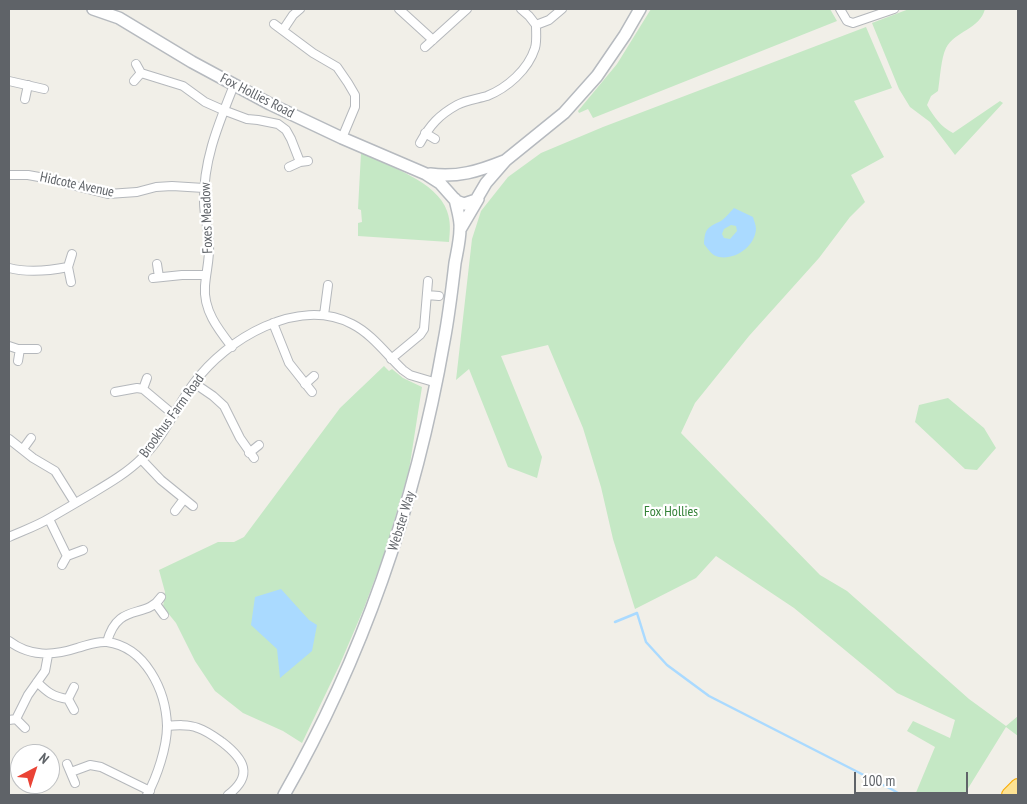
<!DOCTYPE html>
<style>
body{margin:0}
#map{position:relative;width:1027px;height:804px;overflow:hidden;background:#f1efe8;font-family:"PT Sans Narrow",sans-serif}
canvas{display:block}
.frame{position:absolute;inset:0;border:10px solid #5f6368;pointer-events:none}
.north{position:absolute;left:10px;top:744px;width:50px;height:50px;box-sizing:border-box;background:#fff;border:1px solid #bfc1c3;border-radius:50%;rotate:40deg;font-size:14px;font-weight:700;line-height:20px;text-align:center;color:#5f6368}
.north::after{content:'';display:block;margin:auto;width:18px;height:22px;background:#ea4335;clip-path:polygon(50% 0,100% 100%,50% 72%,0 100%)}
.scale{position:absolute;left:854px;top:772px;width:114px;height:22px;box-sizing:border-box;border:2px solid #5f6368;border-top:0;padding-left:6px;font-size:15px;line-height:18px;white-space:nowrap;color:#5f6368;-webkit-text-stroke:4px #fff;paint-order:stroke}
</style>
<div id="map">
<canvas width="1027" height="804"></canvas>
<div class="frame"></div>
<div class="north">N</div>
<div class="scale">100 m</div>
</div>
<script>
const ctx = document.querySelector('canvas').getContext('2d');
ctx.lineJoin = 'round';
function paint(path, color) {
  ctx.fillStyle = color;
  ctx.fill(path, 'evenodd');
}
function stroke(path, color, width, dash) {
  ctx.strokeStyle = color;
  ctx.lineWidth = width;
  ctx.lineCap = dash ? 'butt' : 'round';
  ctx.setLineDash(dash || []);
  ctx.stroke(path);
}
function label(font, color, halo, rows, align = 'center') {
  ctx.font = font + ' "PT Sans Narrow",sans-serif';
  ctx.lineWidth = 4.5;
  ctx.setLineDash([]);
  ctx.textBaseline = 'middle';
  ctx.strokeStyle = halo;
  ctx.fillStyle = color;
  for (const [text, x, y, turn = 0] of rows) {
    ctx.save();
    ctx.translate(x, y);
    ctx.rotate((+turn || 0) * Math.PI / 180);
    ctx.textAlign = isNaN(turn) ? turn : align;
    if (halo) ctx.strokeText(text, 0, 0);
    ctx.fillText(text, 0, 0);
    ctx.restore();
  }
}
const green = new Path2D(`
 M651,9H830L837,21L593,118L588,109L579,113L578,111L617,64Z
 M909,9H985C980,29 955,31 946,48C941,58 940,79 938,91L931,96L927,105C934,117 941,127 953,133L1000,101L1003,103L955,155L930,122L910,107L899,89L872,23Z
 M866,27L892,88L854,101L884,157L851,175L865,202L850,217L819,258L749,336L695,403L681,433L820,575L847,591L969,699L1006,726L1018,716V736L1006,727L964,795H915L935,747L907,731L913,721L950,738L955,720L897,693L794,608L716,556L696,578L635,609L613,539L601,487L583,428L548,345L501,356L542,457L537,478L508,467L469,369L456,380L472,239L481,211L508,177L541,153L603,127Z
 M361,153C387,165 438,182 447,211C451,222 450,231 449,242L358,236V223L362,222L361,210L358,209Z
 M384,366L389,371L392,369L403,378L422,387L409,470L385,552L364,608L340,664L302,743L283,731L243,713L215,691L195,661L176,623L163,607L165,592L159,570L218,542H234L244,537L340,408Z
 M948,398L984,428L996,448L977,470L965,469L915,422L919,405Z`);
const water = new Path2D(`
 M734,208L753,217C754,221 756,225 756,229C755,246 736,260 719,257C712,256 708,249 704,244C705,230 706,228 719,222C724,220 730,212 734,208ZM731,225L736,226L737,231L730,239L724,238L722,234L724,229Z
 M281,589L309,620L317,625L312,651L280,678L277,649L251,625L255,597Z`);
const stream = new Path2D(`
 M615,622L637,613L646,642L667,665L709,696L893,790L901,795`);
const street = new Path2D(`
 M399,9L433,40
 M521,9L529,16L536,25
 M840,9L847,21L853,23L894,9
 M274,24L313,53L337,67L348,83L355,95V107L342,138
 M536,25L549,20L562,9
 M283,30L293,15L300,9
 M425,47L467,9
 M141,73L183,86L205,102L223,110L247,119L258,120L278,124L286,130L291,139L300,162
 M9,81L44,89
 M134,81L141,73L136,64
 M25,99L28,85
 M425,133L435,139
 M420,143C430,125 439,115 457,105C466,100 477,99 487,96C507,88 528,70 535,48C537,41 536,33 536,25
 M289,167L300,162L308,161
 M9,175H28L39,177L108,194L137,192L156,187L172,186L204,188
 M157,264L159,277
 M9,268C29,273 48,271 68,267
 M153,278L182,275H206
 M71,282L68,267L72,254
 M427,295L439,296
 M324,315L328,285
 M273,323L289,363L312,392
 M9,346L18,349H37
 M232,347C218,329 203,310 205,286C206,272 210,258 209,244C209,230 204,217 204,202C203,160 219,123 234,85
 M391,359L420,335L424,329L428,281
 M18,361L20,349
 M194,383L213,396L224,406L240,438L254,458
 M305,384L314,376
 M143,389L147,378
 M115,392L137,388L143,389L174,415
 M9,439L33,458L55,471L75,503
 M23,449L31,438
 M249,453L259,445
 M141,459L161,480L193,506
 M175,511L184,499
 M49,519L67,556
 M9,537C22,531 37,526 50,518C62,511 74,504 86,497C106,485 126,474 142,458C164,437 176,407 194,383C226,339 298,296 352,324C372,334 387,355 403,370L410,375L437,383
 M62,565L67,556L83,550
 M156,604L164,615
 M9,641C30,657 53,656 77,648C88,645 96,641 107,642C145,647 166,690 167,726C167,747 157,777 147,795
 M107,642C118,601 146,620 161,597
 M37,682C47,692 53,697 68,699
 M74,687L68,699L74,710
 M16,719L28,695L45,671L48,655
 M9,720L16,719L25,728
 M167,726C177,725 188,724 198,728C207,731 215,737 222,742C244,759 254,775 228,795
 M67,764L75,783
 M71,772L90,765L101,767L150,791`);
const secondary = new Path2D(`
 M93,9L119,18L192,62L270,104L342,138L426,174L440,183L456,201L464,204L476,200L486,183L506,160L564,113L597,76L625,35L640,9
 M430,174C457,178 479,171 504,161
 M461,228L478,199
 M284,795C364,655 416,501 444,341C449,315 452,289 455,263C457,252 460,240 460,229C461,220 457,209 455,199`);
const highway = new Path2D(`
 M1009,795L1018,786`);
const streetNames = [
 ["Fox Hollies Road",257,96,27],
 ["Hidcote Avenue",77,185,12],
 ["Foxes Meadow",207,218,-92],
 ["Brookhus Farm Road",172,416,-54],
 ["Webster Way",402,521,-73]
];
const parkNames = [
 ["Fox Hollies",671,512]
];
paint(green, '#c5e8c5');
paint(water, '#aadaff');
stroke(stream, '#aadaff', 2.5);
stroke(street, '#b5b8bc', 10);
stroke(secondary, '#b6babf', 14);
stroke(highway, '#f9ab00', 16);
stroke(street, '#fff', 8);
stroke(secondary, '#fff', 11);
stroke(highway, '#fde293', 14);
label('14px', '#5f6368', '#fff', streetNames);
label('14px', '#348238', '#fff', parkNames);
</script>
